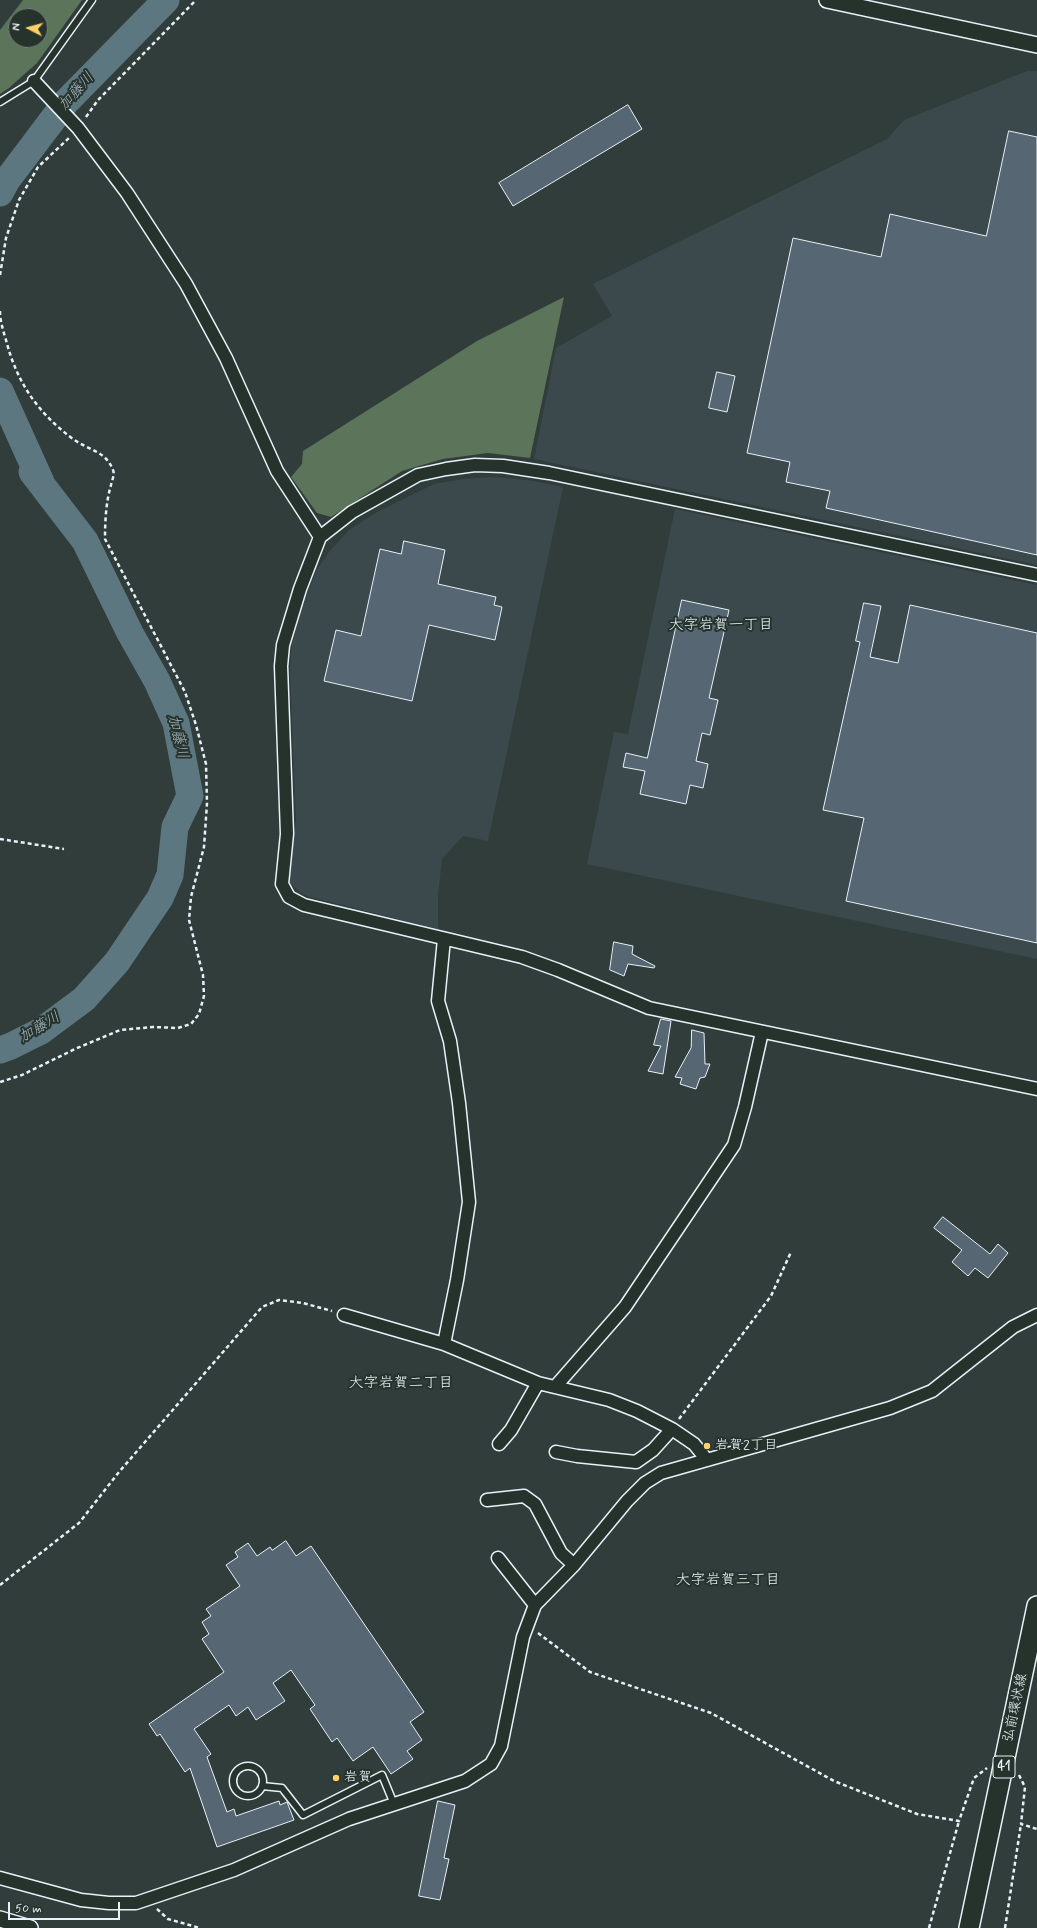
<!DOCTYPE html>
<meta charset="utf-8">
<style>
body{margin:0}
#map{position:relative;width:1037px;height:1928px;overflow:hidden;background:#303d3b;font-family:Mynerve,sans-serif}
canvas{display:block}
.north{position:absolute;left:8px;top:8px;width:40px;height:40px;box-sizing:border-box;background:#26332d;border:1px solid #747f7e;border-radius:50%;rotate:276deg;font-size:11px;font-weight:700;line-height:16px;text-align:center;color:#e8f1f8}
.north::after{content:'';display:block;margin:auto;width:14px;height:18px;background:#ffd166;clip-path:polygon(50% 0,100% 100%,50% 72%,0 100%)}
.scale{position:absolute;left:8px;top:1902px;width:112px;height:18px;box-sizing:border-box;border:2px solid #e8f1f8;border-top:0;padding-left:5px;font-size:12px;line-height:14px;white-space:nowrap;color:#e8f1f8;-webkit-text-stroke:3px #26332d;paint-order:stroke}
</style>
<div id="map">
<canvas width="1037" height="1928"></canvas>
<div class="north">N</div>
<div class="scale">50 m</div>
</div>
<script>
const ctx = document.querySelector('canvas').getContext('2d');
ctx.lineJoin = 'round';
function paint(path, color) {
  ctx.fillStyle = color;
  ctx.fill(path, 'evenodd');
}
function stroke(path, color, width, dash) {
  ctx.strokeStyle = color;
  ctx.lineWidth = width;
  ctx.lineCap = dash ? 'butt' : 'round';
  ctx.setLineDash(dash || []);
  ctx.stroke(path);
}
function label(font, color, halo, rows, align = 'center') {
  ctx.font = font + ' Mynerve,"Klee One",sans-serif';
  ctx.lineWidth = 4;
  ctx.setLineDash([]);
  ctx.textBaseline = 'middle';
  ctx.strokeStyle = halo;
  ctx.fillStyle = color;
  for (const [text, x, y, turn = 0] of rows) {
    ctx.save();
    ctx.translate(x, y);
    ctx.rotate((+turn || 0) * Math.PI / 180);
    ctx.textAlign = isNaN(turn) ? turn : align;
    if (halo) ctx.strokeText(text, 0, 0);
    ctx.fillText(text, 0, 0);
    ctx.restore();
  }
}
const built = new Path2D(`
 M1027,71H1037V565L534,459L556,348L612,316L593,284L887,139L904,120Z
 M492,477L528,480L563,487L488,841L463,836L442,859L438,895V929L310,897L301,893L289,882L296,821L290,668L292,644L301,611L316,571L329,552L349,530L377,512L434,484L463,479Z
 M675,509L1037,585V959L587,864L614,732L628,734Z`);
const green = new Path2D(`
 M23,0H82L37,63L9,88L0,94V30ZM16,16H40V40H16Z
 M564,297L530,458L488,453L443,459L402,471L331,517L317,513L291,477L302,464L303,451L477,341Z`);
const river = new Path2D(`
 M0,193L7,180L66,102L166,0
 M0,391L41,482L32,472L85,541L130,633L157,681L176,723L190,796L175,827L170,875L160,898L117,962L84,999L41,1031L11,1046L0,1050`);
const building = new Path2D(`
 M628,105L642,129L513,206L499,183Z
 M1009,131L1037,137V555L826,508L830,491L786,482L790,462L747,453L793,238L881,257L890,214L986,236Z
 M717,372L735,376L727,412L709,408Z
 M404,541L445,550L438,584L496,597L494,605L502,607L495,640L429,625L412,701L324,681L336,630L361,636L380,549L401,554Z
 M682,600L729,610L709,698L718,700L710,735L702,733L696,761L708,764L703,788L690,785L686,804L640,794L645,771L623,767L626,753L647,758Z
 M864,603L881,606L870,657L898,663L910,605L1037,633V943L846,901L864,818L823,810L860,642L856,641Z
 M614,942L633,946L632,954L655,966L654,968L628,964L624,976L610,970Z
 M661,1019L671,1021L663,1074L648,1071L661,1046L654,1045Z
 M692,1030L704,1033L705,1064H710L705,1077L700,1078L696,1089L680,1084L682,1078L675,1077L691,1048Z
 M943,1217L990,1254L998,1244L1008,1253L988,1278L975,1268L968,1276L952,1262L962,1250L934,1228Z
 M286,1541L296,1556L311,1546L424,1712L410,1722L422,1740L407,1751L413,1759L391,1774L373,1747L353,1761L337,1738L332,1742L310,1709L315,1705L291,1670L273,1683L285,1701L256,1720L248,1707L236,1716L229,1705L194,1729L211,1754L207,1757L227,1812L234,1809L236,1816L279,1801L280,1805L287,1802L294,1820L217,1847L190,1768L185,1772L160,1734L157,1736L149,1724L224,1672L202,1639L209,1634L202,1622L211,1616L206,1609L240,1586L226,1565L238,1557L235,1552L248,1543L257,1556L270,1547L272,1550Z
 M438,1801L455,1805L444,1858L449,1859L440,1900L419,1896Z`);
const path = new Path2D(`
 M86,117L98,100L196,0
 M0,275L6,238L19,200L38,167L70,137
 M0,311C0,321 3,330 6,340C17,383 38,413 73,439C88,450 106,451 113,470C115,474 112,480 111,485C106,502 105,521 105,539L185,692L196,725L206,764L207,803L204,847L191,897L189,920L203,975L204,996L199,1014L191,1024L178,1028L153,1027L120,1030L75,1049L22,1075L0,1082
 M0,839L64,849
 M679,1419L771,1296L791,1252
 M0,1585L79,1523L119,1472L262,1307L279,1300L303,1303L332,1311
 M538,1633L590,1672L711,1713L834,1781L917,1814L959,1821L974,1778L987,1768
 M1019,1775L1025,1787L1021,1824L1037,1829
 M157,1909L168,1919L200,1928
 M929,1928L959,1821
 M1005,1928L1021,1824`);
const service = new Path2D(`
 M0,102L34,81L92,0
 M233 1781a15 15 0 1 1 30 0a15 15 0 1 1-30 0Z
 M262,1786L282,1788L303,1815L382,1775L394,1804`);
const minor = new Path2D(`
 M34,81L78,128L127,193L186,284L226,358L277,471L320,537
 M1037,575L549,473L503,466L475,465L446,469L418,475L352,512L320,537L300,589L283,645L281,666L287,834L282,884L289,897L304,905L522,957L558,970L649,1008L1037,1089
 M344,1315L444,1344L538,1383L609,1400L637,1411L672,1429L694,1444L707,1460
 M444,1344L457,1280L469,1202L459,1103L450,1041L438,1001L444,939
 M555,1387L625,1307L734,1145L745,1107L762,1032
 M499,1444L511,1430L538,1383
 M556,1452L577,1456L636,1462L653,1450L672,1429
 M487,1500L524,1496L535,1504L561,1553L574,1565
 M498,1558L535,1605
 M0,1878L81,1900L109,1903H136L234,1870L349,1819L465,1781L491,1764L501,1746L523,1637L535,1605L574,1565L627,1501L645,1483L661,1473L890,1408L932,1391L1013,1327L1037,1315`);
const tertiary = new Path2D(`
 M827,0L1037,45
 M0,1919L30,1928`);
const primary = new Path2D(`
 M969,1928L1037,1606`);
const markers = [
 [707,1446,4,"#ffd166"],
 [336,1778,4,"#ffd166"]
];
const shields = [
 [1004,1767,22]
];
const shieldNames = [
 ["41",1004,1767]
];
const poiNames = [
 ["岩賀2丁目",715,1446],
 ["岩賀",344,1778]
];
const streetNames = [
 ["弘前環状線",1016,1708,-78]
];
const waterNames = [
 ["加藤川",77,92,-48],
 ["加藤川",177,737,76],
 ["加藤川",40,1028,-31]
];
const neighbourhoodNames = [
 ["大字岩賀一丁目",721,626],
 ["大字岩賀二丁目",401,1384],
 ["大字岩賀三丁目",728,1581]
];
paint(built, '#3b494c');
paint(green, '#5c7459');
stroke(river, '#5d7780', 27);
paint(building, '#566672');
stroke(building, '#e8f1f8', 1);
stroke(service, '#e8f1f8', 9);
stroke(minor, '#e8f1f8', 15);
stroke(tertiary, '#e8f1f8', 18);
stroke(primary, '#e8f1f8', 22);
stroke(path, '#e8f1f8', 2.5, [4, 3]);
stroke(service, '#26332d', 6);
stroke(minor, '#26332d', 12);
stroke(tertiary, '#26332d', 15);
stroke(primary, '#26332d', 19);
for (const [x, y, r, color] of markers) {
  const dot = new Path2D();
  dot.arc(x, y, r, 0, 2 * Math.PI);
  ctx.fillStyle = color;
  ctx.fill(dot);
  stroke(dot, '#26332d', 1.5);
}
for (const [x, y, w] of shields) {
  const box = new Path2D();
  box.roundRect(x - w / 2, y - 11, w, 22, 3);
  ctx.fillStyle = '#26332d';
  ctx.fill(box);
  stroke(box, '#e8f1f8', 1);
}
label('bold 13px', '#e8f1f8', null, shieldNames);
label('14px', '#e8f1f8', '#26332d', poiNames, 'left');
label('14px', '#e8f1f8', '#26332d', streetNames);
label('italic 15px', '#a9bac2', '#26332d', waterNames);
label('15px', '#e8f1f8', '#26332d', neighbourhoodNames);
</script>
